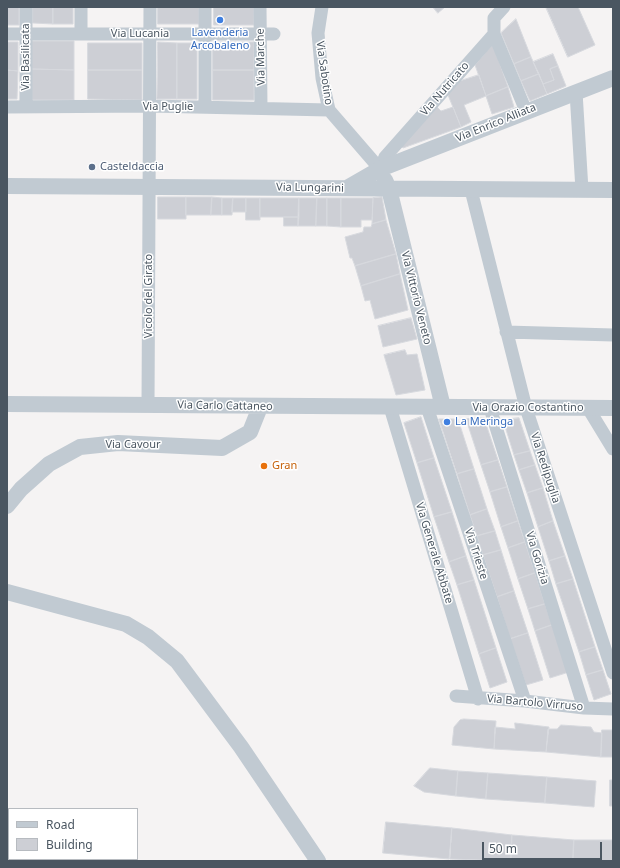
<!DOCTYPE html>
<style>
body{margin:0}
#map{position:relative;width:620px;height:868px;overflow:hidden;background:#f5f3f3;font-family:"Noto Sans",sans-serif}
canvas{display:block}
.frame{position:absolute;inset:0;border:8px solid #4a5661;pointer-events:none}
.legend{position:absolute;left:8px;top:808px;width:130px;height:52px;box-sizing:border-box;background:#fff;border:1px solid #b7bbc0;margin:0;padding:5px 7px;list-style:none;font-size:12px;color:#4a5661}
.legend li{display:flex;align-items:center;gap:8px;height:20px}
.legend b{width:20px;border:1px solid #b7bbc0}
.scale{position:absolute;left:482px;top:842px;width:120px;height:18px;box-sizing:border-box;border:2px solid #4a5661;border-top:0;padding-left:5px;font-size:12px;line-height:14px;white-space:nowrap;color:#4a5661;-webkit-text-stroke:3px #fff;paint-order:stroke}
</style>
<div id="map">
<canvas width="620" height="868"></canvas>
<div class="frame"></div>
<ul class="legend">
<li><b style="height:5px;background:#c1cad2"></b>Road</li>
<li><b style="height:11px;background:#cdcfd5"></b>Building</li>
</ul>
<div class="scale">50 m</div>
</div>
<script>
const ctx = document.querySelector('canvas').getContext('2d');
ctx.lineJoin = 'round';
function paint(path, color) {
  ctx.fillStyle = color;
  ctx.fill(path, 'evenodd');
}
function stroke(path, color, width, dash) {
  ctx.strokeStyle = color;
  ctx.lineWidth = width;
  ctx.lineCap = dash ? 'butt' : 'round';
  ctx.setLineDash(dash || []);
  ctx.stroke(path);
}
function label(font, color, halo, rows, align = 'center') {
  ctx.font = font + ' "Noto Sans",sans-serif';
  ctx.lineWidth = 3;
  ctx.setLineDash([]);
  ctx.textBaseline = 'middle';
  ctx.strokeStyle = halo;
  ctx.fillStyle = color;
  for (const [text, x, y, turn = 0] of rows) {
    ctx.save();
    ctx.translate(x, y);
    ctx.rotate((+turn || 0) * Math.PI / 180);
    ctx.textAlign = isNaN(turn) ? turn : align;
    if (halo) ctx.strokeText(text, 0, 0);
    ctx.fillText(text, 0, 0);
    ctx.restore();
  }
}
const building = new Path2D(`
 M7,7H19V25H7Z
 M33,7H53V24L33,23Z
 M53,7H73V24H53Z
 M158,7H199V24H158Z
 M214,7H254V25H214Z
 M433,7H445L438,13Z
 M546,7H578L595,45L568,57Z
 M516,19L531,57L514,64L501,33Z
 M32,41H74V70L32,69Z
 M7,42H18V71L7,70Z
 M158,42L177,43V99H157Z
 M213,42H254V70H213Z
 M88,43H142V70H88Z
 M177,43H197V99H177Z
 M493,44L508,87L486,96L475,65Z
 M553,54L558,66L550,69L554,80L543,84L533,62Z
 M531,57L539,74L521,81L514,64Z
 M558,66L566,86L547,94L543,84L554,80L550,69Z
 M32,69L74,70V100H32Z
 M7,70L18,71L17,99H7Z
 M88,70H142V100L88,99Z
 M213,70H254V100H213Z
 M539,74L547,94L530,101L521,81Z
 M479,75L486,96L464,105L471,122L461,127L448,95L460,81Z
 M508,87L514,107L492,114L486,96Z
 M437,107L441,111L453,107L461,127L403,148L401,146Z
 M158,197H186V219H158Z
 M186,197H212L211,215H186Z
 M212,197L222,198V215H211Z
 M382,197L386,220L372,224L373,198Z
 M222,198H233L232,215H222Z
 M233,198H246V212H232Z
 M246,198H260V220H246Z
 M260,198H299V217H260Z
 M299,198H317L316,226H298Z
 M317,198H327V226H316Z
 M327,198H341V227L327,226Z
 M341,198H373L372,220H361V227H341Z
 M284,217H299L298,226H284Z
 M386,220L396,254L355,266L352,258H350L345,237L363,232L364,227H371L372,224Z
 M396,254L400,274L361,286L355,266Z
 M400,274L408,310L375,319L370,300L365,301L361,286Z
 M411,318L417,339L383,347L378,326Z
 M405,350L407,355L417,354L425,390L396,395L384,355Z
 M421,417L434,458L417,463L404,423Z
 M484,418L498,460L481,465L466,419Z
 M519,418L530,451L514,455L503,420Z
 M439,419H458L474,469L457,474Z
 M530,451L535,465L519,470L514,455Z
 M434,458L452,512L434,517L417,463Z
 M498,460L507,487L490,492L481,465Z
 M535,465L543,488L527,493L519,470Z
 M474,469L487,509L470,515L457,474Z
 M507,487L518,521L501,527L490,492Z
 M543,488L553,521L538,527L527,493Z
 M487,509L495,531L477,536L470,515Z
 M452,512L466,556L449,562L434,517Z
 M518,521L525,542L508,548L501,527Z
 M553,521L565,556L549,561L538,527Z
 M495,531L501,550L483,555L477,536Z
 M525,542L535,573L518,579L508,548Z
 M501,550L514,591L497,597L483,555Z
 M466,556L474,580L457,585L449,562Z
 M565,556L573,579L556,584L549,561Z
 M535,573L545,604L528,609L518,579Z
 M573,579L595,647L579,652L556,584Z
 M474,580L496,648L479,654L457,585Z
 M514,591L528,633L510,639L497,597Z
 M545,604L552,625L535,631L528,609Z
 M552,625L569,672L550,678L535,631Z
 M528,633L543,680L526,685L510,639Z
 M595,647L603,670L586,675L579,652Z
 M496,648L507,682L490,688L479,654Z
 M603,670L611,694L594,700L586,675Z
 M464,719L496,721L494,749L452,745L454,727L460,720Z
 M515,723L549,727L546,752L494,749L495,727L515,729Z
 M561,725L591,727L594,732L602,733L601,757L546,752L548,729H557Z
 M602,730H613V757H601Z
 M430,768L458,771L456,796L424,792L414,786Z
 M458,771L488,773L486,799L456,796Z
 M488,773L547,777L545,803L486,799Z
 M547,777L596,781L594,807L545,803Z
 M610,780H613V806H610Z
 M386,822L452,828L449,859L383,853Z
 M452,828L512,835L511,861L450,859Z
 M512,835L574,840L573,861H511Z
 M574,840H613V861H573Z`);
const minor = new Path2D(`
 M260,7L261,108
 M322,7L318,33L322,78L329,110L380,169L385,157L494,34V18L504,7
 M7,34H274
 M81,34V7
 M494,34L526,111
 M576,92L582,190
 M7,107L150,106L329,110
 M26,107V7
 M205,107V7
 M471,190L526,408L613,673
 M506,332L613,335
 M148,405L150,7
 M390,407L478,699
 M427,407L525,701
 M490,408L584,708
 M588,408L613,449
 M456,696L525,701L584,708L613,709`);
const tertiary = new Path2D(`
 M385,180L389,189L443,407
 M7,186L613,190
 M347,188L380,169L613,78
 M7,404L613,408
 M7,506L21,489L49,464L80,447L118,443L222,448L250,432L260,407
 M7,592L126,624L148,637L177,661L241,747L318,861`);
const markers = [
 [220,20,4,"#3f7fe0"],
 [92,167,4,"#5c6f8a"],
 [447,422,4,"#3f7fe0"],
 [264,466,4,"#e8710a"]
];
const shopNames = [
 ["Lavenderia",220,33],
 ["Arcobaleno",220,46],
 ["La Meringa",455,422,"left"]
];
const streetNames = [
 ["Via Lucania",140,34],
 ["Via Basilicata",26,57,-90],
 ["Via Marche",261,57,-91],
 ["Via Sabotino",324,73,82],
 ["Via Nutricato",445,89,-49],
 ["Via Puglie",168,107],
 ["Via Enrico Alliata",496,123,-22],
 ["Via Lungarini",310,188,1],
 ["Vicolo del Girato",149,296,-90],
 ["Via Vittorio Veneto",416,298,76],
 ["Via Carlo Cattaneo",225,406,1],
 ["Via Orazio Costantino",528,408],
 ["Via Cavour",133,445],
 ["Via Redipuglia",545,468,72],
 ["Via Generale Abbate",434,553,73],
 ["Via Trieste",476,554,72],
 ["Via Gorizia",537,558,73],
 ["Via Bartolo Virruso",535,703,5]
];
const serviceNames = [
 ["Casteldaccia",100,167]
];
const foodNames = [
 ["Gran",272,466]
];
paint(building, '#cdcfd5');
stroke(building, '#d7d9de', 1);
stroke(minor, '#c1cad2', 13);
stroke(tertiary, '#c1cad2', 16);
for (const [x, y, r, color] of markers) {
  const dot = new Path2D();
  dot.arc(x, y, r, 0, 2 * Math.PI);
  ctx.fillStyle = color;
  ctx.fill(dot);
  stroke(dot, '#fff', 1.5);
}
label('11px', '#366cbe', '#fff', shopNames);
label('11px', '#4a5661', '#fff', streetNames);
label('11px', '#4e5e75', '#fff', serviceNames, 'left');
label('11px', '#c56008', '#fff', foodNames, 'left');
</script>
